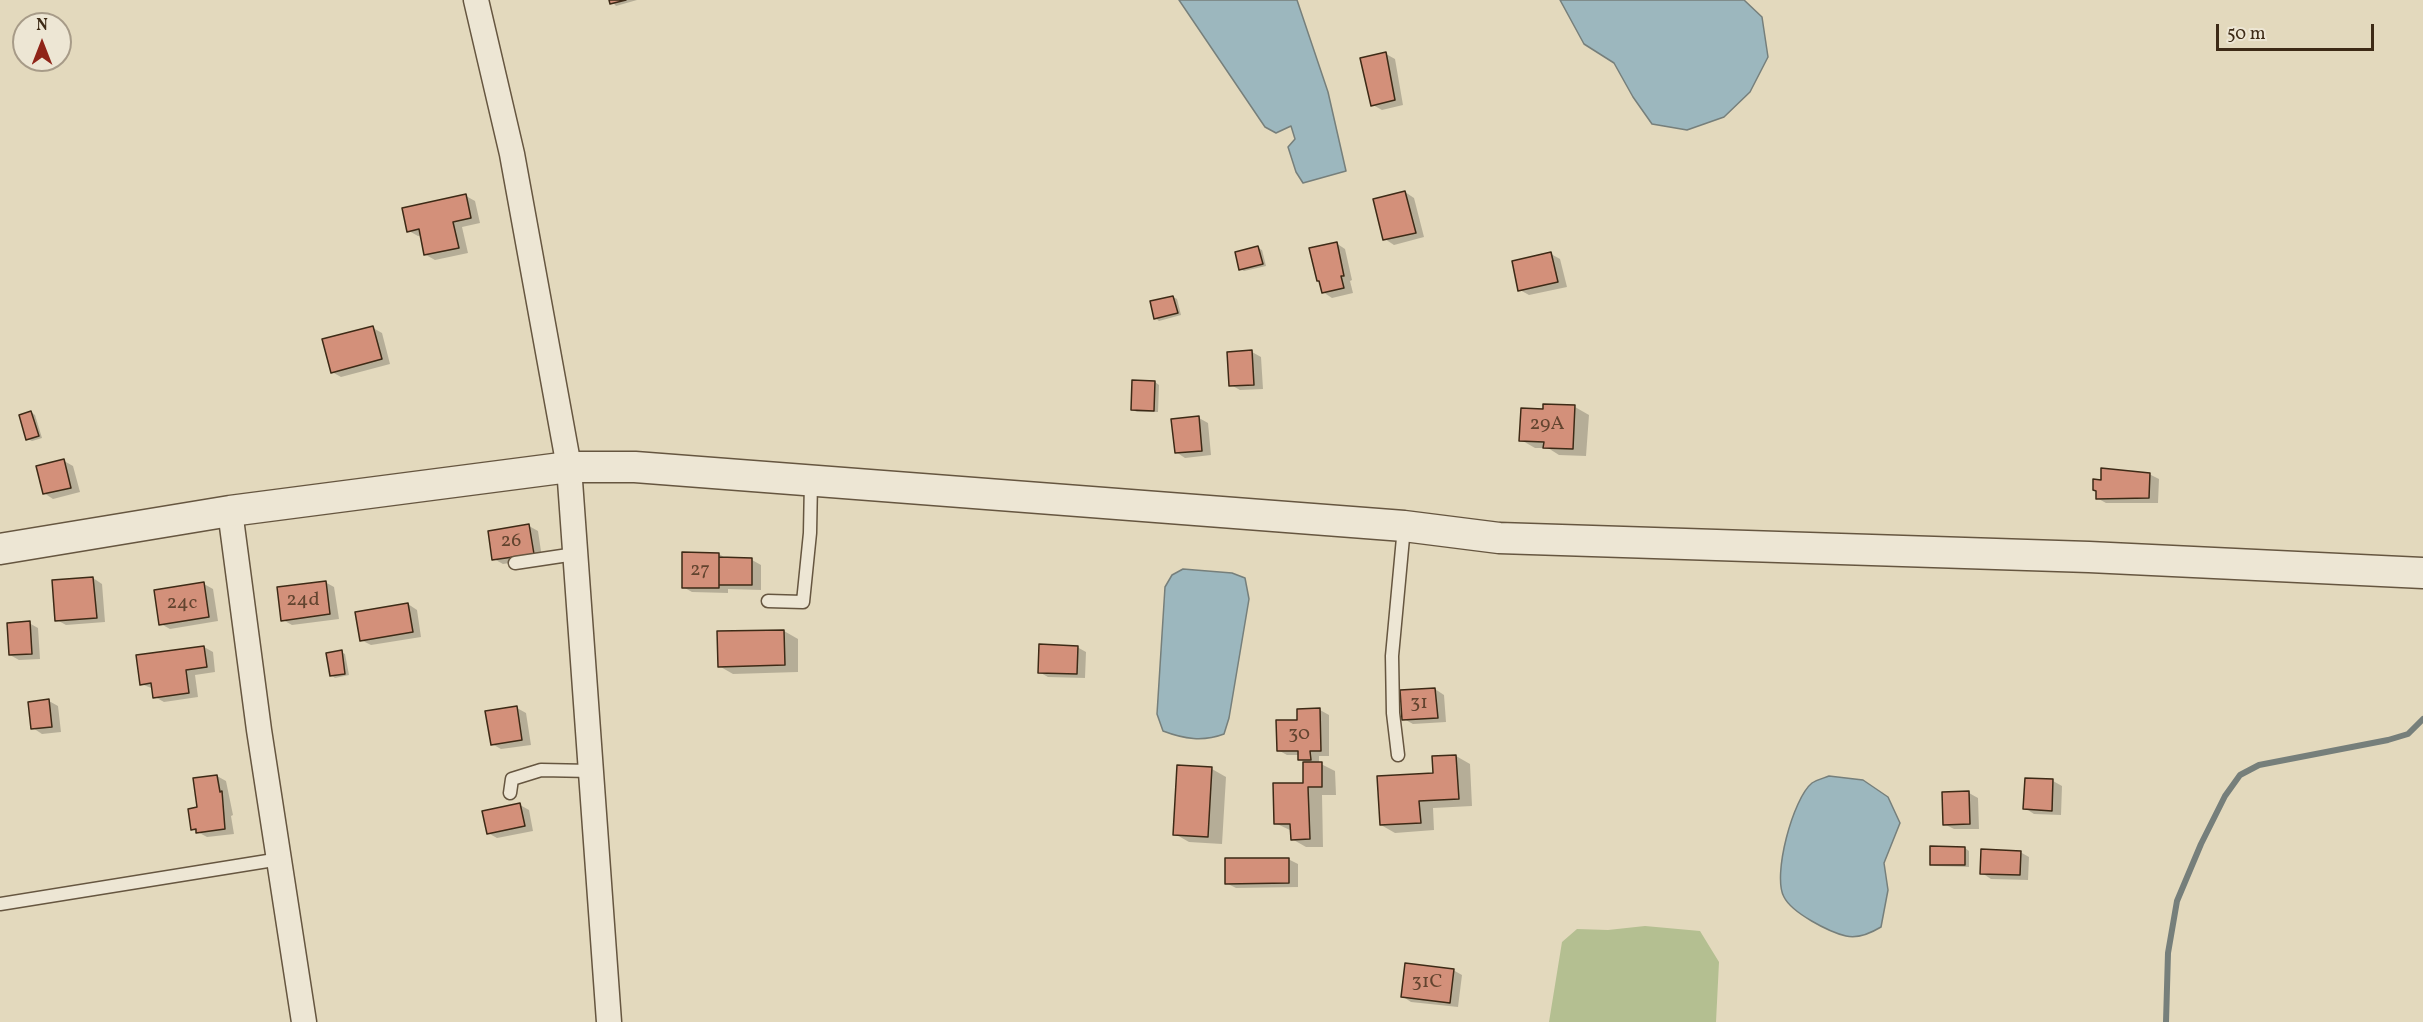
<!DOCTYPE html>
<style>
body{margin:0}
#map{position:relative;width:2423px;height:1022px;overflow:hidden;background:#e3d9bd;font-family:Vollkorn,serif}
canvas{display:block}
.north{position:absolute;left:12px;top:12px;width:60px;height:60px;box-sizing:border-box;background:#ede6d4;border:2px solid #a79b88;border-radius:50%;rotate:0deg;font-size:16px;font-weight:700;line-height:24px;text-align:center;color:#3d2a16}
.north::after{content:'';display:block;margin:auto;width:21px;height:27px;background:#8f2418;clip-path:polygon(50% 0,100% 100%,50% 72%,0 100%)}
.scale{position:absolute;left:2216px;top:24px;width:158px;height:27px;box-sizing:border-box;border:3px solid #3d2a16;border-top:0;padding-left:8px;font-size:18px;line-height:21px;white-space:nowrap;color:#3d2a16;-webkit-text-stroke:4px #ede6d4;paint-order:stroke}
</style>
<div id="map">
<canvas width="2423" height="1022"></canvas>
<div class="north">N</div>
<div class="scale">50 m</div>
</div>
<script>
const ctx = document.querySelector('canvas').getContext('2d');
ctx.lineJoin = 'round';
function paint(path, color) {
  ctx.fillStyle = color;
  ctx.fill(path, 'evenodd');
}
function stroke(path, color, width, dash) {
  ctx.strokeStyle = color;
  ctx.lineWidth = width;
  ctx.lineCap = dash ? 'butt' : 'round';
  ctx.setLineDash(dash || []);
  ctx.stroke(path);
}
function label(font, color, halo, rows, align = 'center') {
  ctx.font = font + ' Vollkorn,serif';
  ctx.lineWidth = 4.5;
  ctx.setLineDash([]);
  ctx.textBaseline = 'middle';
  ctx.strokeStyle = halo;
  ctx.fillStyle = color;
  for (const [text, x, y, turn = 0] of rows) {
    ctx.save();
    ctx.translate(x, y);
    ctx.rotate((+turn || 0) * Math.PI / 180);
    ctx.textAlign = isNaN(turn) ? turn : align;
    if (halo) ctx.strokeText(text, 0, 0);
    ctx.fillText(text, 0, 0);
    ctx.restore();
  }
}
const green = new Path2D(`
 M1645,926L1700,931L1719,962L1716,1022H1549L1562,942L1577,929L1608,930Z`);
const water = new Path2D(`
 M1179,0H1297L1328,92L1346,171L1303,183L1296,172L1288,147L1295,139L1291,126L1276,133L1265,127Z
 M1560,0H1744L1762,17L1768,57L1750,92L1724,117L1687,130L1652,124L1633,97L1614,63L1584,44Z
 M1183,569L1232,573L1245,578L1249,599L1229,718L1224,734C1203,742 1184,739 1163,731L1157,714L1165,587L1172,575Z
 M1829,776L1863,780L1888,797L1900,823L1884,863L1888,890L1881,927C1871,933 1858,939 1846,936C1829,932 1792,913 1784,897C1772,876 1793,798 1812,783C1816,780 1824,778 1829,776Z`);
const shadow = new Path2D(`
 M611,0H637L616,6Z
 M1386,54L1395,59L1403,105L1382,110L1373,105Z
 M1405,192L1414,198L1424,237L1394,245L1385,239Z
 M466,196L475,201L480,223L462,227L468,253L435,260L426,255L422,235L418,236L409,231Z
 M1336,243L1345,249L1352,280L1350,281L1353,293L1332,298L1323,292L1321,282L1318,280Z
 M1258,248L1262,250L1266,266L1244,271L1240,269Z
 M1551,254L1560,259L1567,287L1529,295L1520,290Z
 M1173,297L1177,299L1181,315L1159,321L1155,318Z
 M373,328L382,333L390,364L341,377L332,372Z
 M1252,352L1261,357L1263,389L1240,390L1231,385Z
 M1155,382L1159,385L1158,412H1137L1133,410Z
 M1575,407L1589,415L1586,456L1559,455L1548,448H1535L1521,440L1544,411Z
 M31,412L35,415L42,438L32,441L28,439Z
 M1199,418L1208,423L1211,455L1185,458L1176,452Z
 M64,461L73,466L80,492L53,499L44,493Z
 M2149,474L2159,479L2158,503H2106L2097,498L2102,481Z
 M529,526L538,531L542,558L503,564L494,559Z
 M719,554L727,559L752,560L761,565V590L728,589V593L692,592L683,587Z
 M93,578L102,584L105,622L66,625L57,620Z
 M325,582L334,587L339,619L292,625L283,620Z
 M204,584L213,589L218,621L170,629L161,624Z
 M408,604L417,610L421,637L371,645L361,640Z
 M29,623L38,628L40,659L19,660L10,655Z
 M784,631L798,639V672L733,674L719,666Z
 M204,647L213,652L215,672L195,675L198,697L164,702L155,697L154,689L141,684Z
 M1077,647L1086,652L1085,678L1048,677L1039,672Z
 M341,652L345,654L349,675L335,678L331,675Z
 M1435,689L1444,695L1446,722L1413,724L1404,719Z
 M49,701L58,706L61,732L42,734L33,728Z
 M517,708L526,713L531,745L501,749L492,744Z
 M1320,710L1329,715V756H1319V763L1335,771L1336,795H1322L1323,847H1306L1292,839V831L1275,823L1305,784L1304,761L1300,759V755H1287L1278,750L1299,722Z
 M1456,756L1470,764L1472,806L1433,808L1434,830L1395,833L1381,825Z
 M1179,767L1212,769L1226,777L1222,844L1189,842L1175,834Z
 M217,776L226,781L233,815L231,816L234,834L207,837L192,829L199,808Z
 M2053,781L2062,786L2061,815L2034,814L2025,808Z
 M1969,793L1978,798L1979,829H1954L1944,824Z
 M520,805L529,810L533,831L497,838L488,833Z
 M1965,848L1969,851V867L1935,866L1931,864Z
 M2020,852L2029,857L2028,880L1991,879L1982,873Z
 M1288,859L1298,864V887L1236,888L1226,883Z
 M1453,970L1462,975L1458,1007L1411,1002L1402,996Z`);
const stream = new Path2D(`
 M2166,1022L2168,953L2177,901L2201,844L2225,796L2240,775L2259,765L2388,740L2408,734L2423,719`);
const building = new Path2D(`
 M609,0H626L610,4Z
 M1386,52L1395,100L1371,106L1360,58Z
 M1405,191L1416,233L1383,240L1373,199Z
 M466,194L471,218L453,222L459,248L424,255L419,229L407,232L402,208Z
 M1337,242L1344,276H1341L1344,288L1322,293L1319,281H1317L1309,248Z
 M1258,246L1263,264L1239,270L1235,252Z
 M1551,252L1558,282L1518,291L1512,261Z
 M1173,296L1178,313L1154,319L1150,301Z
 M373,326L382,359L331,373L322,339Z
 M1252,350L1254,385L1229,386L1227,352Z
 M1132,380L1155,381L1154,411L1131,410Z
 M1543,404L1575,405L1573,449L1543,448L1544,442L1519,441L1521,408L1543,409Z
 M31,411L39,436L26,440L19,415Z
 M1199,416L1202,451L1175,453L1171,419Z
 M64,459L71,488L43,494L36,466Z
 M2101,468L2150,473L2149,498L2096,499V491L2093,490V479L2101,480Z
 M529,524L534,554L492,560L488,531Z
 M682,552L719,553V588H682Z
 M719,557L752,558V585H719Z
 M93,577L97,618L55,621L52,580Z
 M326,581L330,614L281,621L277,587Z
 M204,582L209,617L159,625L154,590Z
 M408,603L413,632L360,641L355,612Z
 M30,621L32,654L9,655L7,623Z
 M784,630L785,665L718,667L717,631Z
 M1039,644L1078,646L1077,674L1038,673Z
 M204,646L207,667L186,670L189,693L153,698L151,683L140,685L136,655Z
 M342,650L345,674L330,676L326,653Z
 M1435,688L1438,718L1402,720L1400,690Z
 M49,699L52,727L31,729L28,702Z
 M517,706L522,740L491,745L485,711Z
 M1320,708L1321,751H1310L1311,760H1298V751H1277L1276,720H1297V709Z
 M1456,755L1459,799L1419,801L1421,823L1380,825L1377,776L1433,773L1432,756Z
 M1303,762H1322V787H1308L1310,839L1291,840L1290,824H1274L1273,783H1303Z
 M1177,765L1212,767L1208,837L1173,835Z
 M217,775L220,792L222,791L225,829L196,833V829L191,830L188,809L197,807L193,778Z
 M2025,778L2053,779L2052,811L2023,809Z
 M1969,791L1970,824L1943,825L1942,792Z
 M520,803L525,826L487,834L482,811Z
 M1930,846L1965,847V865H1930Z
 M1981,849L2021,851L2020,875L1980,874Z
 M1225,858H1289V883L1225,884Z
 M1405,963L1454,969L1450,1003L1401,997Z`);
const service = new Path2D(`
 M515,563L575,554
 M768,601L803,602L810,533L811,481
 M1398,755L1393,713L1392,656L1404,527
 M510,793L512,779L541,770L591,771
 M0,904L280,859`);
const minor = new Path2D(`
 M476,0L512,154L569,467L609,1022
 M230,511L259,730L304,1022`);
const tertiary = new Path2D(`
 M0,549L230,511L569,467H635L1404,526L1499,538L2089,557L2423,573`);
const numberNames = [
 ["29A",1547,425],
 ["26",511,542],
 ["27",700,571],
 ["24d",303,601],
 ["24c",182,604],
 ["31",1419,704],
 ["30",1299,735],
 ["31C",1427,983]
];
paint(green, '#b4bf91');
paint(water, '#9cb7be');
stroke(water, '#767f7b', 1.5);
paint(shadow, '#0003');
stroke(stream, '#767f7b', 6);
paint(building, '#d3907a');
stroke(building, '#3d2a16', 1.5);
stroke(service, '#665640', 15);
stroke(minor, '#665640', 27);
stroke(tertiary, '#665640', 33);
stroke(service, '#ede6d4', 12);
stroke(minor, '#ede6d4', 24);
stroke(tertiary, '#ede6d4', 30);
label('20px', '#62442f', null, numberNames);
</script>
